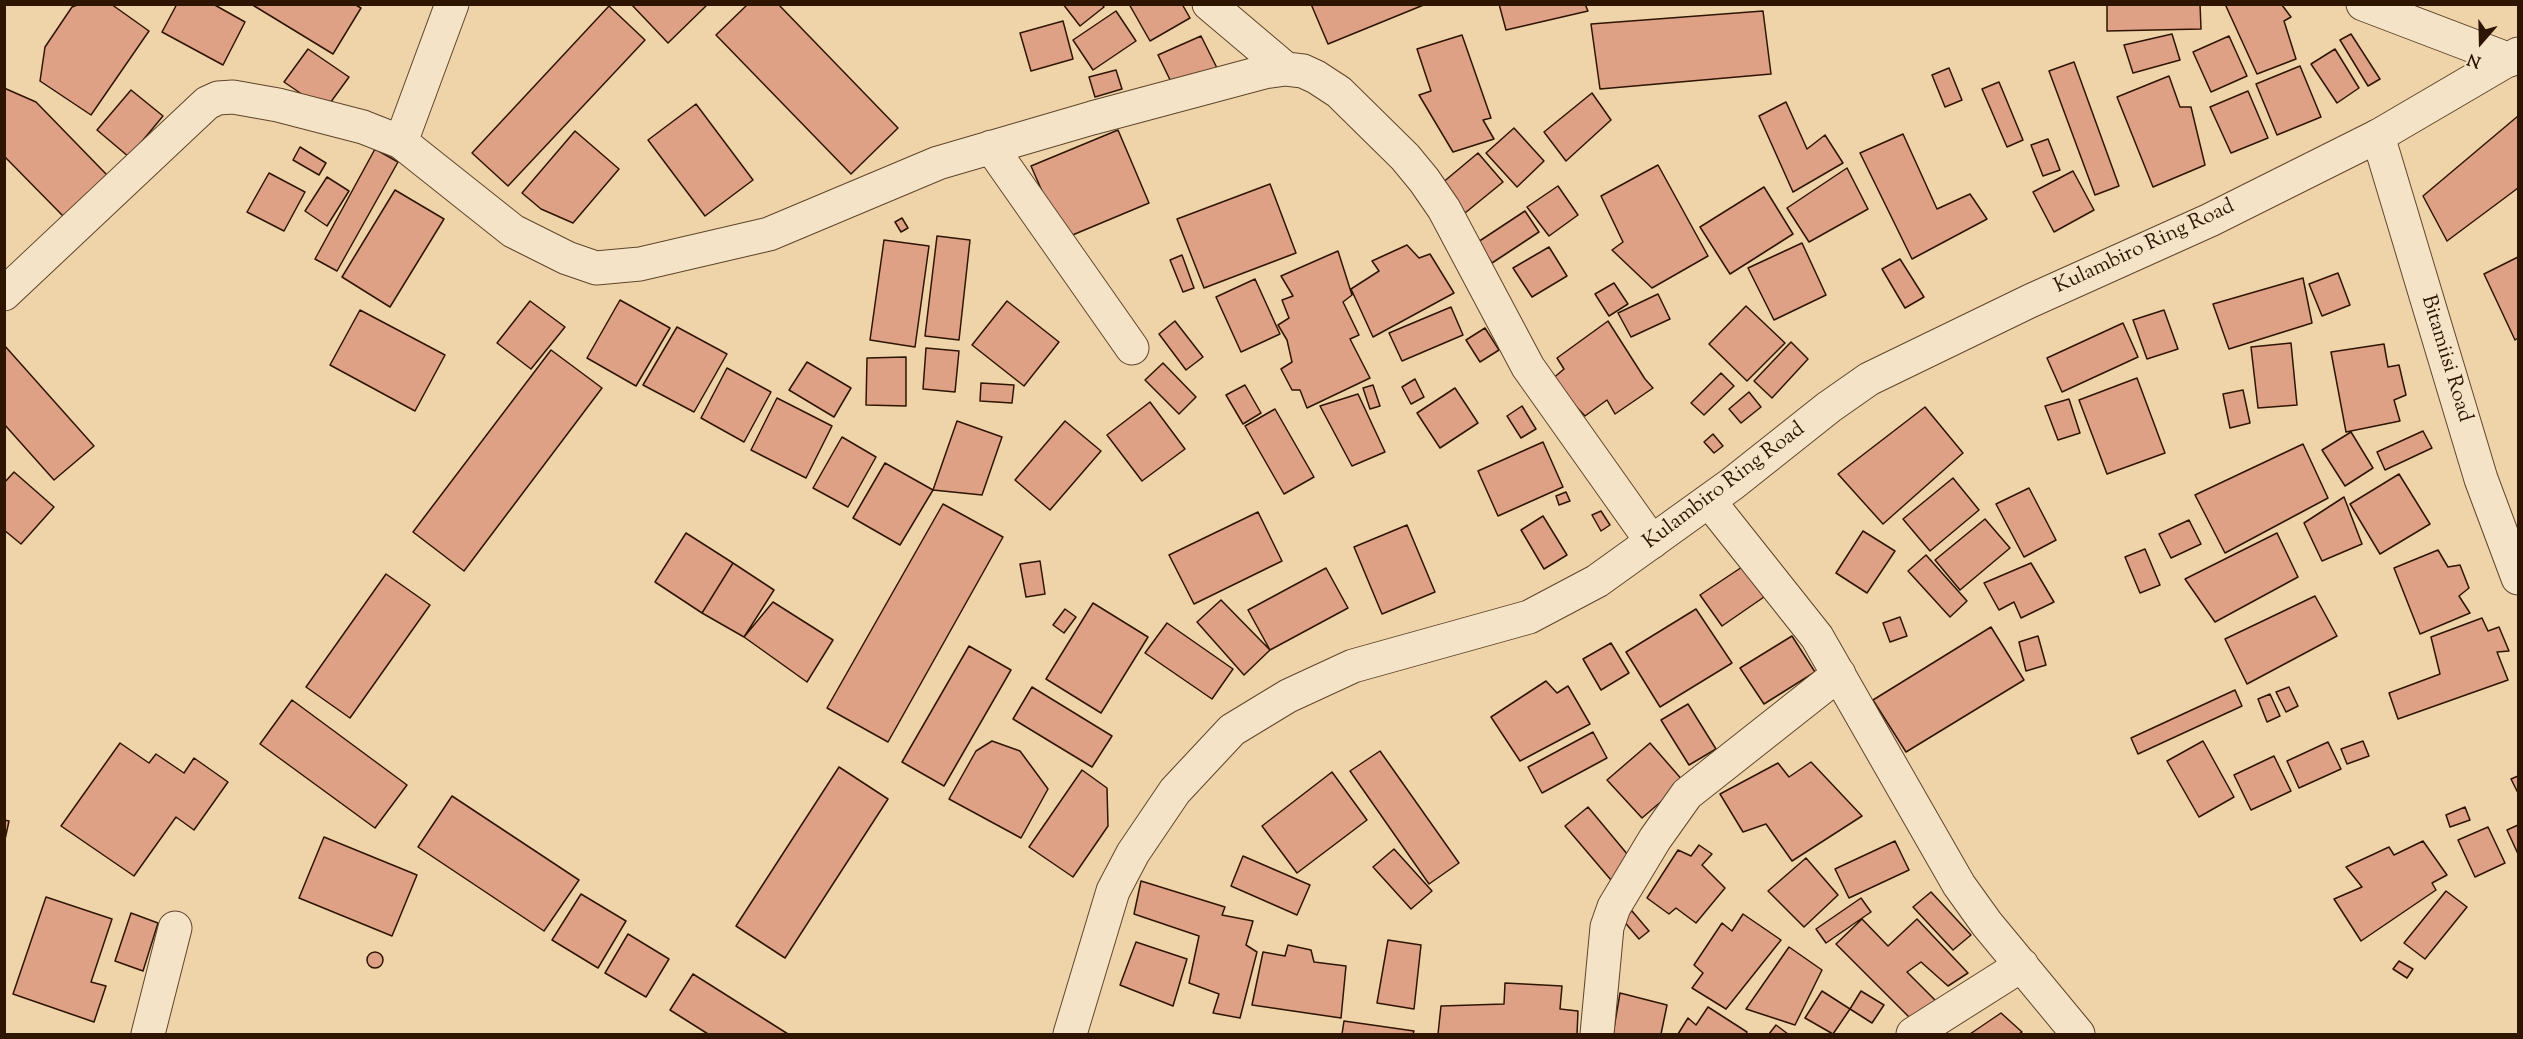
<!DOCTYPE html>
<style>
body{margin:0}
#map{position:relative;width:2523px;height:1039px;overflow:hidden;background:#f0d4a9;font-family:"Sorts Mill Goudy",serif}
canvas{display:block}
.frame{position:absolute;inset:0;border:6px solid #2e1501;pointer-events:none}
.north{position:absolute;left:2451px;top:12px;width:60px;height:60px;-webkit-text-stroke:4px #f5e3c7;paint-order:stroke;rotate:200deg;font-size:16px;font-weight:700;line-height:24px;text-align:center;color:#2e1501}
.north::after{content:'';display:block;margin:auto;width:21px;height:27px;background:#2e1501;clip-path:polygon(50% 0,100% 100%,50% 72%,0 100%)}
</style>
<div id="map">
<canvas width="2523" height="1039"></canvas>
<div class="frame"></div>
<div class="north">N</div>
</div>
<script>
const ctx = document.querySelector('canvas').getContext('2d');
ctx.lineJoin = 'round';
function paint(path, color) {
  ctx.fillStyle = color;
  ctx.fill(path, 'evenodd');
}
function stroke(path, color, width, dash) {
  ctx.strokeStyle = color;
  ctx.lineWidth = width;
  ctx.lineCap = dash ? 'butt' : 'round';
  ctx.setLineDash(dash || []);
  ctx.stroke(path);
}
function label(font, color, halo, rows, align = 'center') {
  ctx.font = font + ' "Sorts Mill Goudy",serif';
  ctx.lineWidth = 4.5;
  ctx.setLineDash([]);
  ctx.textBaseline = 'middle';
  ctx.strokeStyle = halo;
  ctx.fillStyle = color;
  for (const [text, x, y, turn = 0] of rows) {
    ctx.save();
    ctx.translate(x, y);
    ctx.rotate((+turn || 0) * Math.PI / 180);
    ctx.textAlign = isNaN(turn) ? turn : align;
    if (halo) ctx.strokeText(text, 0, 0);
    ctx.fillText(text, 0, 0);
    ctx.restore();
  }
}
const building = new Path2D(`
 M80,4H111L149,31L91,115L40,81L45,47L72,7Z
 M177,4H213L245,22L223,65L162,32Z
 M251,4H354L361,8L333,54Z
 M631,4H708L668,43Z
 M748,4H778L898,128L851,174L716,35Z
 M1063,4H1102L1104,7L1080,26Z
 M1129,4H1182L1190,18L1150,41Z
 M1311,4H1426L1328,44Z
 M1499,4H1585L1588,11L1506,30Z
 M2107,4H2200L2201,29L2107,31Z
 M2225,4L2282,5L2291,17L2284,21L2296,59L2257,74Z
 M609,6L645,40L508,186L472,153Z
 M1116,11L1136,41L1093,70L1073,40Z
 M1763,11L1771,74L1600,89L1591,24Z
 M1063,21L1073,59L1031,71L1020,33Z
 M2172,34L2180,60L2133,73L2124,45Z
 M2351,34L2380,79L2368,86L2340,40Z
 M1462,35L1491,118L1483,120L1494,139L1453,152L1419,95L1431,91L1417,49Z
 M1201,36L1217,68L1174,88L1158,55Z
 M2229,36L2247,76L2211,92L2193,52Z
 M308,49L349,77L325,110L284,82Z
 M2335,49L2359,88L2337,103L2311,64Z
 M2074,62L2119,186L2095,195L2049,71Z
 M2300,66L2321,117L2277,135L2256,84Z
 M1949,68L1962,100L1945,107L1932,75Z
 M1116,70L1122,89L1095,97L1089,77Z
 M2169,76L2180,107H2191L2205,165L2153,187L2117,97Z
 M1999,82L2023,140L2007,147L1982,89Z
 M4,88L36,102L108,176L64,217L4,156Z
 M131,90L163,116L129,157L97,130Z
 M2248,91L2268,138L2231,153L2210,107Z
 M1592,93L1611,120L1566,161L1544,132Z
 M1786,102L1807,149L1825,135L1843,163L1793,192L1759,116Z
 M696,104L753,180L705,216L648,140Z
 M2518,116V188L2447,241L2423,196Z
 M1514,128L1544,161L1517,187L1486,153Z
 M1118,130L1149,203L1063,239L1031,166Z
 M575,131L619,169L573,223L541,209L522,193Z
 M1903,134L1937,209L1970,194L1987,219L1912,259L1860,153Z
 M2048,139L2060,170L2043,176L2031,145Z
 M300,147L326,163L319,175L293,160Z
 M375,149L398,162L337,271L315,259Z
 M1478,153L1503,182L1465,213L1441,184Z
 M1658,165L1708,256L1652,288L1612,250L1623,242L1601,196Z
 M1847,168L1868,209L1809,242L1787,208Z
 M2073,171L2094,210L2054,232L2033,192Z
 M269,173L305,192L284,231L247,212Z
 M327,177L349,191L327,226L305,211Z
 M1270,184L1296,253L1204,288L1177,219Z
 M1558,186L1578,215L1549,236L1527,207Z
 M1764,187L1793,234L1730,274L1700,227Z
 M395,190L444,219L390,307L342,277Z
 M1525,211L1539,232L1492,263L1478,242Z
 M902,218L908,228L901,232L895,222Z
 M937,236L970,240L959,340L925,336Z
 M884,240L929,246L915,347L870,340Z
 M1802,243L1826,295L1774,320L1748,268Z
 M1407,245L1419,258L1430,254L1454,293L1373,337L1351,289L1379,271L1372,261Z
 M1549,247L1567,276L1532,297L1513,268Z
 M1338,251L1352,295L1343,302L1359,335L1350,339L1370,378L1307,408L1300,390H1292L1281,369L1292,362L1287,340L1278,325L1289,318L1282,300L1293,296L1281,276Z
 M1182,255L1194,288L1183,292L1170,260Z
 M2518,257V338L2515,340L2484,274Z
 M1900,259L1924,297L1905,308L1882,269Z
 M2338,273L2350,305L2322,316L2309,284Z
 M2303,278L2312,323L2229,349L2213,304Z
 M1255,279L1280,334L1241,352L1216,297Z
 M1614,283L1628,304L1609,316L1595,294Z
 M1658,294L1670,319L1631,337L1618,313Z
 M620,300L670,328L636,386L587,358Z
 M530,301L565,327L531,369L497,343Z
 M1007,301L1059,342L1024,386L972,345Z
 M1746,306L1785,343L1747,381L1709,344Z
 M1451,307L1463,335L1402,361L1389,333Z
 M360,310L445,355L415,411L330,365Z
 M2164,310L2178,349L2147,359L2133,320Z
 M1175,321L1203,357L1186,370L1159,334Z
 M1608,321L1645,379L1653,388L1615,414L1607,400L1585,416L1551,380L1564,369L1557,358Z
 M2123,323L2138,357L2062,392L2047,358Z
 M677,327L727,354L694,412L643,385Z
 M1485,328L1499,350L1480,362L1466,340Z
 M1791,342L1808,359L1772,398L1754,381Z
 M2291,343L2297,405L2258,408L2251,347Z
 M2384,344L2388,367L2399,365L2406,395L2394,400L2400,421L2346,432L2331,352Z
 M4,345L94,446L54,480L4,424Z
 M926,348L959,351L955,392L923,389Z
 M551,350L602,388L464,571L413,532Z
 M906,357V406L866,405L867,358Z
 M807,362L851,388L834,417L789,390Z
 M1163,363L1196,397L1179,414L1145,380Z
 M727,368L771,392L744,442L701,418Z
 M1721,373L1734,386L1704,415L1691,403Z
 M2137,378L2165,453L2107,474L2079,400Z
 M1415,379L1424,397L1411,404L1402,387Z
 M981,383L1014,385L1012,403L980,401Z
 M1245,385L1261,413L1243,424L1226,395Z
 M1373,385L1380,406L1370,409L1363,388Z
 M1455,388L1478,423L1440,448L1417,413Z
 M2243,390L2250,423L2230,428L2223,394Z
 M1749,392L1761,407L1741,423L1729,409Z
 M1358,394L1385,452L1352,466L1320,406Z
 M777,398L832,426L806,478L751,450Z
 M2069,399L2080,433L2058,440L2045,406Z
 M1150,402L1185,449L1142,481L1107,435Z
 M1522,406L1536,429L1521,438L1507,416Z
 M1925,407L1963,453L1883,524L1838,474Z
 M1275,409L1314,477L1284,494L1245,426Z
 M957,421L1002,437L982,495L933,490Z
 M1065,421L1101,451L1050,510L1015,480Z
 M2423,431L2432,448L2385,470L2377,452Z
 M2351,432L2373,468L2345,486L2322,450Z
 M1713,434L1723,446L1714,453L1704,442Z
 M842,437L876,457L848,507L813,488Z
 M1543,442L1563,487L1498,516L1478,471Z
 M2303,444L2328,498L2225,553L2195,495Z
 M885,463L933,490L900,545L853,518Z
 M14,472L54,507L21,544L4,530V483Z
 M2399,474L2430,524L2380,554L2350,504Z
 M1953,478L1979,510L1930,551L1903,519Z
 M2029,488L2056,540L2024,557L1996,504Z
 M1566,492L1570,501L1559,505L1556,496Z
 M2344,497L2362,544L2322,561L2304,523Z
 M943,504L1003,537L888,742L827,708Z
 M1601,511L1610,525L1601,531L1592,515Z
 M1258,512L1282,561L1194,604L1169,555Z
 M1543,516L1567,555L1544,569L1521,530Z
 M1985,519L2010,548L1960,590L1935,560Z
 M2189,520L2201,544L2171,558L2159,534Z
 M1407,525L1435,592L1382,614L1354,547Z
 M1863,531L1895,551L1867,593L1836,573Z
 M686,533L733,563L702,613L655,582Z
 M2277,533L2298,577L2215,622L2185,579Z
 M2145,549L2160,585L2140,593L2125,557Z
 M2438,550L2448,567L2460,565L2469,588L2459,596L2470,613L2420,634L2394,568Z
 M1926,555L1967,601L1950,617L1908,571Z
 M1040,561L1045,594L1026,597L1020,564Z
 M733,563L774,590L744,637L702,613Z
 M2031,563L2054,602L2021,618L2014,602L1999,610L1984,583Z
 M1742,567L1764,597L1722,626L1700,595Z
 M1326,568L1348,608L1270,650L1248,610Z
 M386,574L430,605L350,718L306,687Z
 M2315,596L2337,636L2247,684L2225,639Z
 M1221,600L1270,650L1244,675L1197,622Z
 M773,602L833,640L807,682L744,637Z
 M1093,603L1148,637L1101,713L1046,679Z
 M1065,609L1076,617L1064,633L1053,625Z
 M1696,609L1732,663L1660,707L1626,652Z
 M1900,617L1907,636L1890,642L1883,623Z
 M2482,618L2488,631L2499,627L2509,651L2497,652L2508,680L2398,719L2389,693L2440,674L2431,637Z
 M1167,623L1233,669L1212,699L1145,653Z
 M1991,627L2024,680L1906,752L1873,700Z
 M1792,636L1815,672L1764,704L1740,668Z
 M2038,636L2046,665L2026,671L2019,642Z
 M1611,643L1629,673L1601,690L1583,659Z
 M969,646L1011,670L944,786L902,762Z
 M1546,681L1557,693L1568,686L1590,724L1520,761L1491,717Z
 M1032,687L1112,736L1092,767L1013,719Z
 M2289,687L2298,706L2286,712L2276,692Z
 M2235,690L2242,706L2138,754L2131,738Z
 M2270,694L2280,716L2267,722L2258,699Z
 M292,700L407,785L375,828L260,744Z
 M1688,704L1716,749L1689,765L1661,720Z
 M1593,732L1607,758L1542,793L1528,767Z
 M992,741L1020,751L1048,789L1021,838L949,799L976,751Z
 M2203,741L2234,797L2199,817L2167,761Z
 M2363,741L2369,756L2347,764L2341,749Z
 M2328,742L2341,769L2299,788L2287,761Z
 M120,743L149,763L156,754L184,773L194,758L228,782L194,830L176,817L134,876L61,826Z
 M1650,743L1684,782L1642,818L1607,780Z
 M1380,751L1459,863L1429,884L1350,771Z
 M2274,756L2291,791L2251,810L2234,775Z
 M1811,762L1862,816L1792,861L1766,824L1743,832L1720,794L1778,763L1789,777Z
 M839,767L888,799L785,958L736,926Z
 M1082,770L1107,788L1108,826L1073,877L1029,847Z
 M1332,772L1367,820L1297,873L1262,826Z
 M2518,776V793L2511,779Z
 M452,796L579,880L544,931L418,847Z
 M1588,807L1633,861L1611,880L1565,826Z
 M2465,807L2470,820L2450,827L2446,815Z
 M4,820L9,821L4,844Z
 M2518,825V854L2507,830Z
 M2488,827L2505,863L2475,877L2458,840Z
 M324,837L417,875L392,936L299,898Z
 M1895,841L1909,870L1849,898L1835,869Z
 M2423,841L2447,875L2432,883L2436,890L2361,941L2334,899L2362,887L2346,867L2389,847L2394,855Z
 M1699,845L1712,854L1702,865L1725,888L1696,923L1676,908L1669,914L1647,898L1678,850L1691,856Z
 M1394,849L1432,891L1411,909L1373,867Z
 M1243,856L1310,885L1297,915L1231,886Z
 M1806,858L1838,895L1804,927L1768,891Z
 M1141,881L1225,907L1222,915L1253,921L1246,945L1257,952L1240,1018L1213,1013L1219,994L1189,983L1199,936L1134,914Z
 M2446,891L2467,907L2425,959L2404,943Z
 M1931,892L1971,935L1953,950L1913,907Z
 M581,894L626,921L598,968L552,940Z
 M46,897L112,919L91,982L106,986L94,1022L13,994Z
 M1861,898L1871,912L1826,943L1816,929Z
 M1632,911L1649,931L1639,939L1622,919Z
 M131,913L158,923L143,971L115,961Z
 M1743,914L1781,940L1726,1009L1692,988L1703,973L1694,965L1722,923L1732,931Z
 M1862,919L1888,946L1917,919L1968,973L1948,986L1921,962L1907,972L1938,1003L1916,1024L1836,944Z
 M628,934L669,959L646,997L605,973Z
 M1388,940L1421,945L1414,1009L1377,1003Z
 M1136,942L1187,959L1173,1006L1120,985Z
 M1288,945L1311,950L1314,962L1346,966L1341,1018L1252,1005L1263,952L1285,956Z
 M1789,947L1822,970L1795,1025L1746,1009Z
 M367 960a8 8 0 1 1 16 0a8 8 0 1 1-16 0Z
 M2399,961L2413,969L2407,978L2393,969Z
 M693,974L788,1034H708L670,1010Z
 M1505,983L1562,986L1560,1009L1578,1011L1577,1034H1438L1441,1006L1504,1004Z
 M1822,991L1850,1009L1833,1034L1805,1018Z
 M1861,991L1884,1005L1872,1023L1850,1009Z
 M1620,993L1667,1005L1661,1034H1613Z
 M1708,1007L1747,1032L1746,1034H1678L1688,1018L1696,1025Z
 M2001,1013L2022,1032L2019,1034H1970Z
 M1344,1021L1414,1031L1413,1034H1342Z
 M1776,1025L1788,1034H1769Z`);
const minor = new Path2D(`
 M1209,4L1286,69
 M2363,4L2510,60
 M2378,136L2481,479L2518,578
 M401,142L452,4
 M991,147L1132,348
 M4,294L207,103L218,98L233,97L278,105L363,127L401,142L513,231L567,258L596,268L640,264L769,234L938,163L1092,118L1264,72L1286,69L1303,71L1316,77L1339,92L1405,157L1424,180L1444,209L1528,367L1652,542
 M1709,501L1817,637L1959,885L1987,924L2078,1034
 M148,1034L175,928
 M1597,1034L1607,927L1614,907L1655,839L1687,794L1839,674
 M1913,1034L2022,965`);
const tertiary = new Path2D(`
 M1070,1034L1113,891L1133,853L1175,791L1232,730L1288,696L1353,666L1529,617L1597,581L1732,484L1829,407L1869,379L2030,301L2210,220L2378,136L2518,54`);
const streetNames = [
 ["Kulambiro Ring Road",2145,248,-25],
 ["Bitamiisi Road",2445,359,73],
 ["Kulambiro Ring Road",1725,487,-37]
];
paint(building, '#dfa186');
stroke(building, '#2e1501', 1.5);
stroke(minor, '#5e452b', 35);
stroke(tertiary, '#5e452b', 35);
stroke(minor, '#f5e3c7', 33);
stroke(tertiary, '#f5e3c7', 33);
label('21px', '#2e1501', '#f5e3c7', streetNames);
</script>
